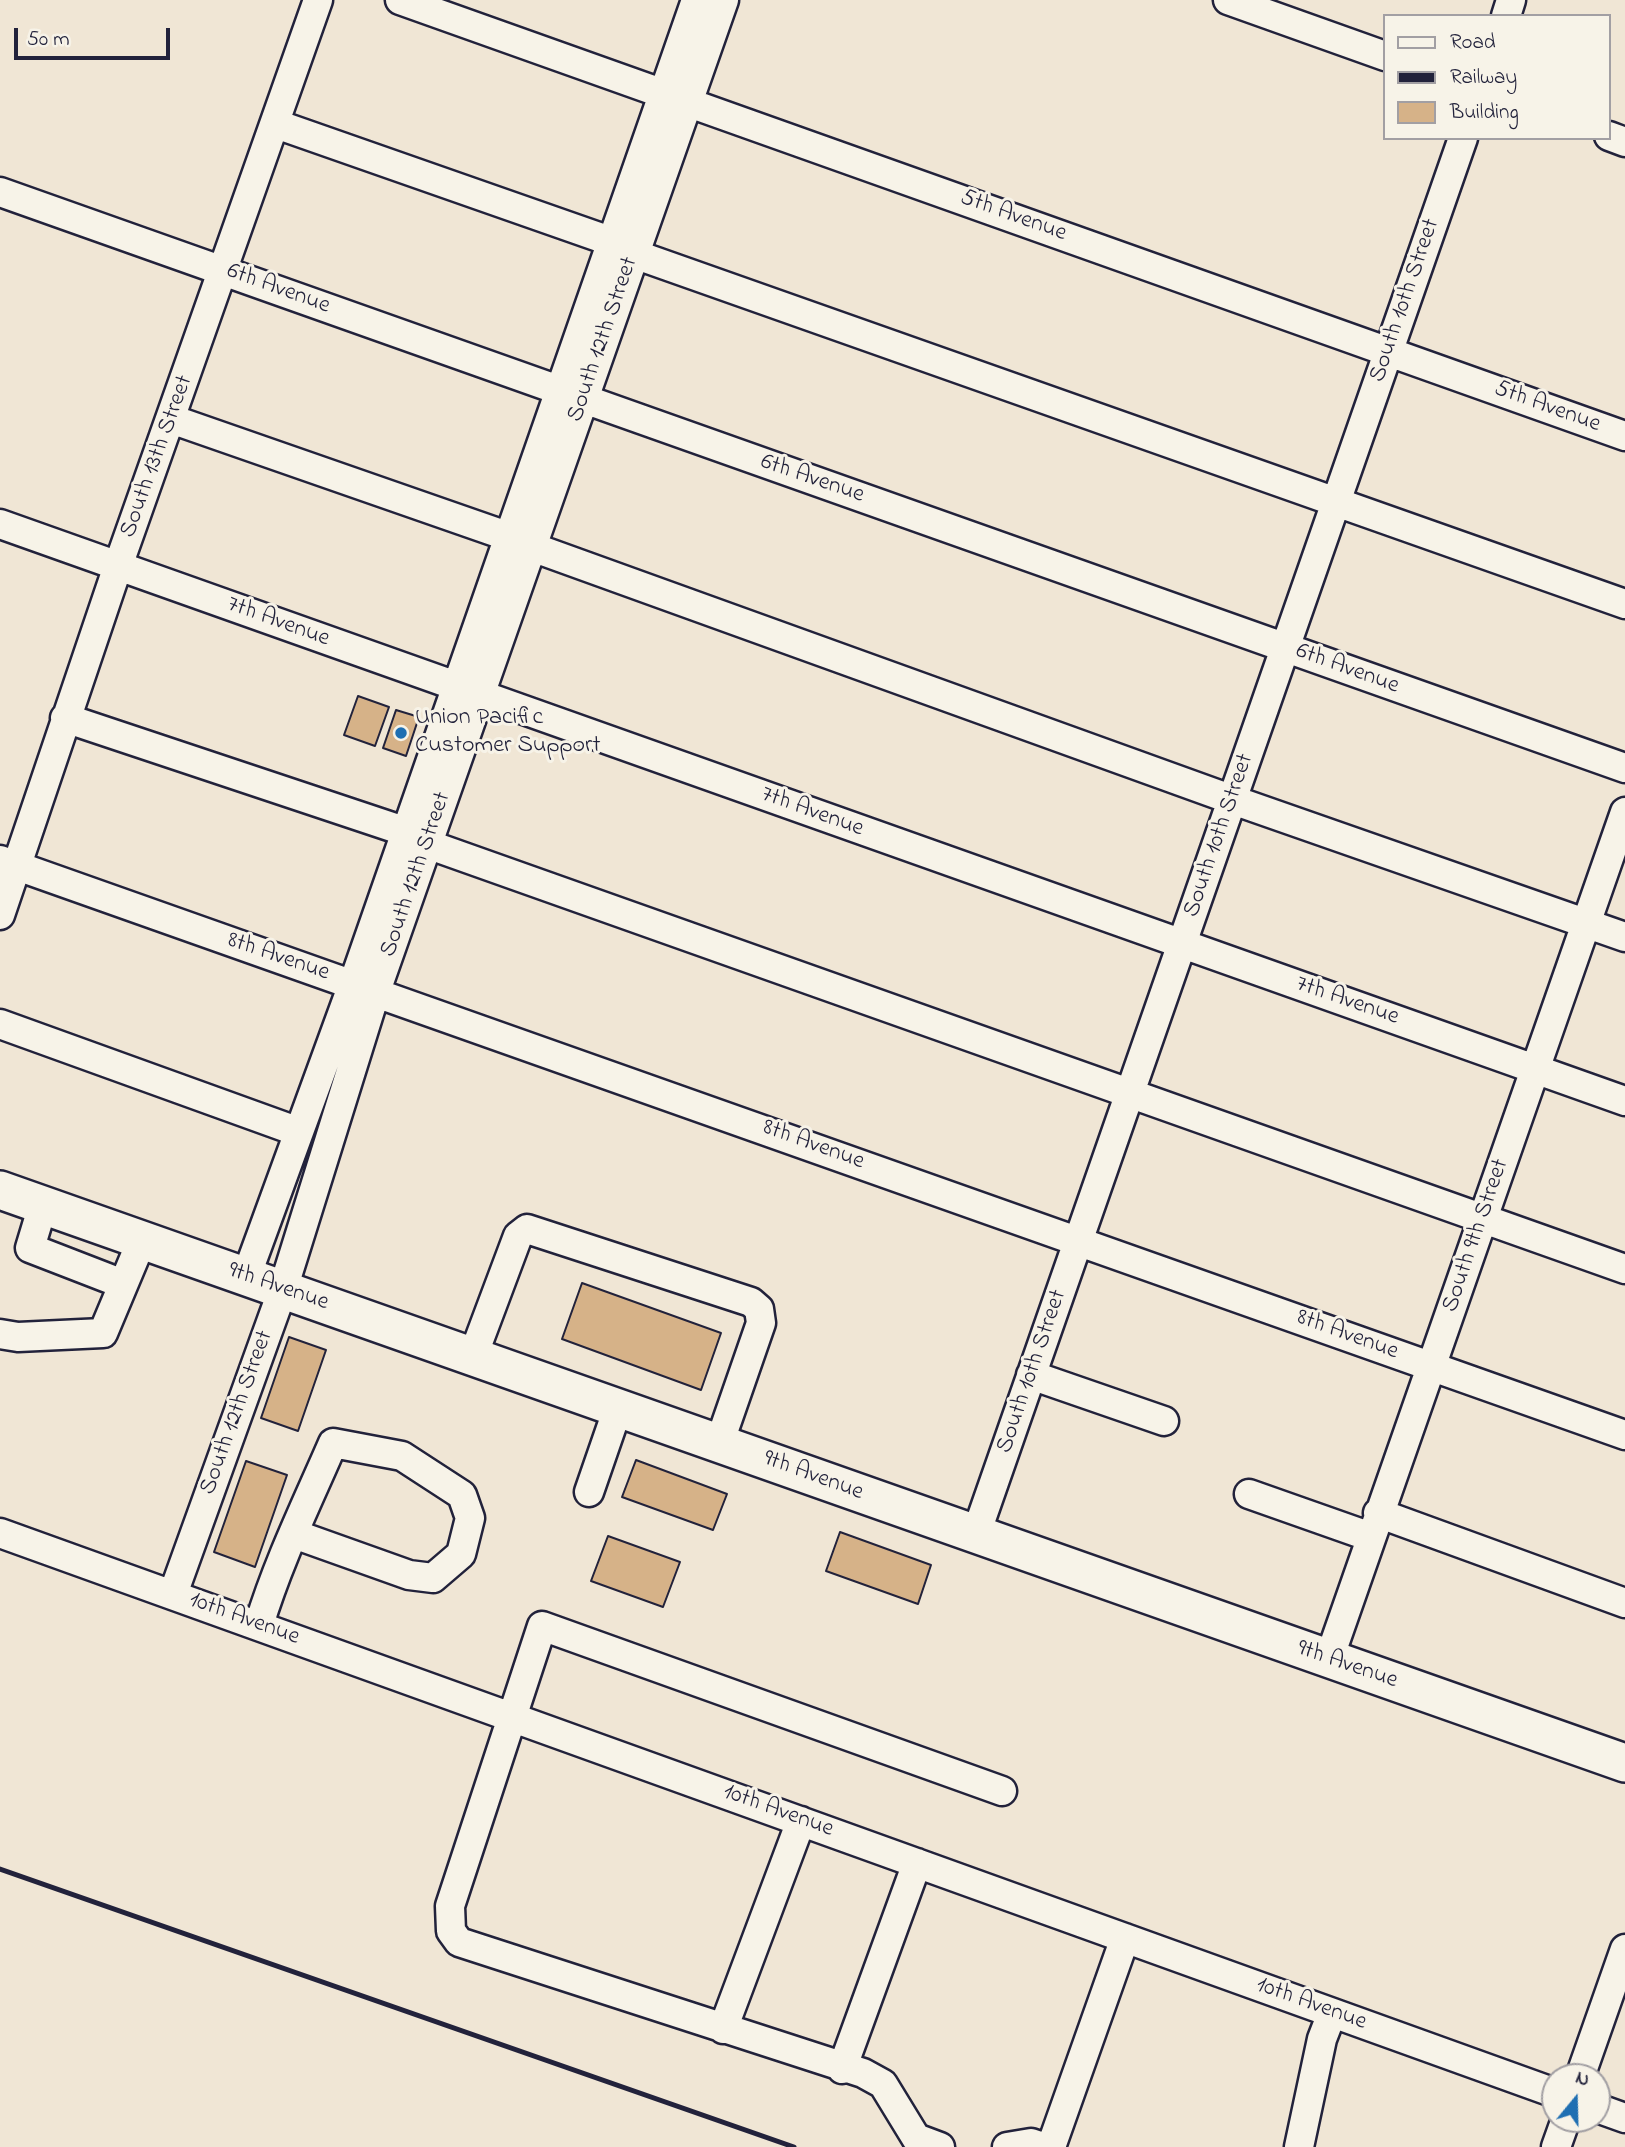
<!DOCTYPE html>
<style>
body{margin:0}
#map{position:relative;width:1625px;height:2147px;overflow:hidden;background:#f0e6d5;font-family:"Indie Flower",sans-serif}
canvas{display:block}
.legend{position:absolute;left:1383px;top:14px;width:228px;height:126px;box-sizing:border-box;background:#f7f3e8;border:2px solid #a29fa3;margin:0;padding:9px 12px;list-style:none;font-size:21px;color:#22223b}
.legend li{display:flex;align-items:center;gap:14px;height:35px}
.legend b{width:35px;border:2px solid #a29fa3}
.north{position:absolute;left:1541px;top:2063px;width:70px;height:70px;box-sizing:border-box;background:#f7f3e8;border:2px solid #a29fa3;border-radius:50%;rotate:19deg;font-size:19px;font-weight:700;line-height:28px;text-align:center;color:#22223b}
.north::after{content:'';display:block;margin:auto;width:24px;height:32px;background:#1f6fb2;clip-path:polygon(50% 0,100% 100%,50% 72%,0 100%)}
.scale{position:absolute;left:14px;top:28px;width:156px;height:32px;box-sizing:border-box;border:4px solid #22223b;border-top:0;padding-left:9px;font-size:21px;line-height:24px;white-space:nowrap;color:#22223b;-webkit-text-stroke:5px #f7f3e8;paint-order:stroke}
</style>
<div id="map">
<canvas width="1625" height="2147"></canvas>
<ul class="legend">
<li><b style="height:9px;background:#f7f3e8"></b>Road</li>
<li><b style="height:9px;background:#22223b"></b>Railway</li>
<li><b style="height:19px;background:#d6b288"></b>Building</li>
</ul>
<div class="north">N</div>
<div class="scale">50 m</div>
</div>
<script>
const ctx = document.querySelector('canvas').getContext('2d');
ctx.lineJoin = 'round';
function paint(path, color) {
  ctx.fillStyle = color;
  ctx.fill(path, 'evenodd');
}
function stroke(path, color, width, dash) {
  ctx.strokeStyle = color;
  ctx.lineWidth = width;
  ctx.lineCap = dash ? 'butt' : 'round';
  ctx.setLineDash(dash || []);
  ctx.stroke(path);
}
function label(font, color, halo, rows, align = 'center') {
  ctx.font = font + ' "Indie Flower",sans-serif';
  ctx.lineWidth = 6;
  ctx.setLineDash([]);
  ctx.textBaseline = 'middle';
  ctx.strokeStyle = halo;
  ctx.fillStyle = color;
  for (const [text, x, y, turn = 0] of rows) {
    ctx.save();
    ctx.translate(x, y);
    ctx.rotate((+turn || 0) * Math.PI / 180);
    ctx.textAlign = isNaN(turn) ? turn : align;
    if (halo) ctx.strokeText(text, 0, 0);
    ctx.fillText(text, 0, 0);
    ctx.restore();
  }
}
const building = new Path2D(`
 M358,696L389,707L375,746L344,735Z
 M396,710L419,717L406,756L383,748Z
 M582,1283L721,1333L701,1390L562,1339Z
 M289,1337L326,1350L298,1431L261,1418Z
 M636,1460L727,1494L713,1530L622,1497Z
 M246,1461L287,1475L255,1567L214,1552Z
 M840,1532L931,1565L918,1604L826,1571Z
 M608,1536L680,1562L663,1607L591,1581Z`);
const minor = new Path2D(`
 M400,0L1625,436
 M1228,0L1385,56
 M1506,16L1511,0
 M276,124L613,242
 M1609,136L1625,142
 M0,192L1625,768
 M634,254L1625,604
 M171,419L507,536
 M0,524L1625,1101
 M532,547L1233,800L1625,937
 M65,718L404,831
 M427,844L1625,1269
 M0,860L1625,1435
 M0,915L118,566L318,0
 M0,1024L299,1132
 M43,1205L30,1248L123,1284
 M246,1277L353,984L696,0
 M0,1334L18,1337L103,1333L142,1240
 M473,1356L518,1236L527,1229L751,1302L759,1309L761,1323L719,1444
 M1031,1375L1164,1421
 M589,1492L618,1408
 M1249,1494L1371,1537
 M1378,1513L1625,1603
 M0,1533L1555,2093
 M976,1534L1463,138
 M173,1594L283,1289L376,991L724,0
 M259,1625C278,1562 307,1503 333,1443L402,1456L462,1495L470,1518L461,1554L433,1578L409,1575L294,1534
 M1329,1659L1625,812
 M723,2029L801,1821
 M842,2069L917,1863
 M1580,2077L1625,1949
 M1597,2108L1625,2118
 M940,2147L916,2138L883,2084L863,2073L459,1942L451,1931L450,1906L542,1626L1002,1791
 M1007,2147L1031,2143L1043,2147
 M1051,2147L1125,1938
 M1299,2147L1322,2039L1332,2013
 M1556,2147L1566,2119`);
const major = new Path2D(`
 M0,1190L1625,1763`);
const rail = new Path2D(`
 M0,1869L794,2147`);
const markers = [
 [401,733,7,"#1f6fb2"]
];
const streetNames = [
 ["5th Avenue",1013,217,20],
 ["6th Avenue",278,290,20],
 ["South 10th Street",1406,301,-71],
 ["South 12th Street",604,340,-71],
 ["5th Avenue",1547,408,20],
 ["South 13th Street",158,457,-70],
 ["6th Avenue",812,480,19],
 ["7th Avenue",278,623,20],
 ["6th Avenue",1347,670,20],
 ["7th Avenue",812,813,20],
 ["South 10th Street",1220,836,-71],
 ["South 12th Street",417,875,-71],
 ["8th Avenue",278,958,19],
 ["7th Avenue",1347,1002,19],
 ["8th Avenue",813,1146,20],
 ["South 9th Street",1477,1236,-71],
 ["9th Avenue",278,1288,19],
 ["8th Avenue",1347,1336,20],
 ["South 10th Street",1033,1372,-71],
 ["South 12th Street",238,1413,-70],
 ["9th Avenue",813,1477,20],
 ["10th Avenue",244,1620,20],
 ["9th Avenue",1347,1666,19],
 ["10th Avenue",778,1812,20],
 ["10th Avenue",1311,2005,20]
];
const poiNames = [
 ["Union Pacific",415,719],
 ["Customer Support",415,747]
];
paint(building, '#d6b288');
stroke(building, '#22223b', 2);
stroke(minor, '#22223b', 33);
stroke(major, '#22223b', 42);
stroke(minor, '#f7f3e8', 28);
stroke(major, '#f7f3e8', 37);
stroke(rail, '#22223b', 5);
for (const [x, y, r, color] of markers) {
  const dot = new Path2D();
  dot.arc(x, y, r, 0, 2 * Math.PI);
  ctx.fillStyle = color;
  ctx.fill(dot);
  stroke(dot, '#f7f3e8', 2.5);
}
label('24px', '#22223b', '#f7f3e8', streetNames);
label('24px', '#22223b', '#f7f3e8', poiNames, 'left');
</script>
